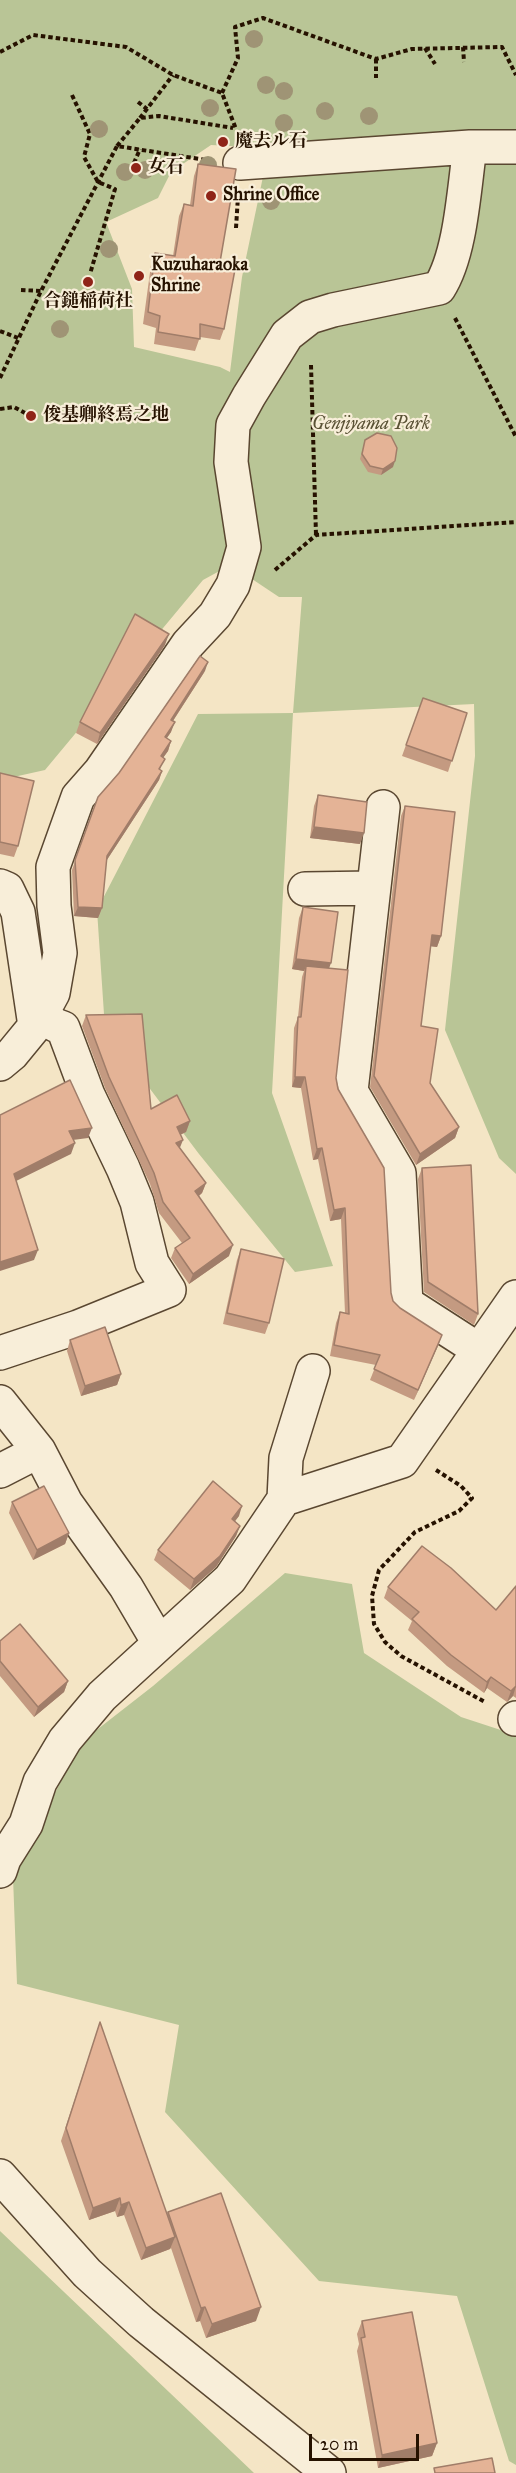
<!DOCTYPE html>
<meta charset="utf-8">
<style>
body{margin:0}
#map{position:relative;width:516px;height:2473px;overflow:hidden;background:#f4e5c5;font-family:"IM FELL Great Primer",serif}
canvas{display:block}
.scale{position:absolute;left:309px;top:2434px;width:110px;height:27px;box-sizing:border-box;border:3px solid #261200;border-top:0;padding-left:8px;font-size:18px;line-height:21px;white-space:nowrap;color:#261200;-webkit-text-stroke:4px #f8eed9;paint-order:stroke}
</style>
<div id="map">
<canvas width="516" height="2473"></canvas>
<div class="scale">20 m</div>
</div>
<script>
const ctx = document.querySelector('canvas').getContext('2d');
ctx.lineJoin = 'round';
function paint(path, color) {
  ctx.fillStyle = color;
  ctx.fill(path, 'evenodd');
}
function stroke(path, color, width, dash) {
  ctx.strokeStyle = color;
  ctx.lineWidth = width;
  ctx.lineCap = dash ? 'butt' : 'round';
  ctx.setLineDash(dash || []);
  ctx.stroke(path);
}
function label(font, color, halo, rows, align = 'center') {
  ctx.font = font + ' "IM FELL Great Primer","Noto Serif JP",serif';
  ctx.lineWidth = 4.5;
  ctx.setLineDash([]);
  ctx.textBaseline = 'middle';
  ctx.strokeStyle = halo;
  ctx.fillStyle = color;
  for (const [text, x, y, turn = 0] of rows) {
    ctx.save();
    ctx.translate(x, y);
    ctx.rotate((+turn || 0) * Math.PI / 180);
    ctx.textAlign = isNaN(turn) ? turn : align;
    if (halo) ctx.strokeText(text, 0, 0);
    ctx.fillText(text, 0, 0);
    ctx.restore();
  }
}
const green = new Path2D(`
 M0,0H516V1174L499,1158L445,1030L475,756L474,704L293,713L272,1093L333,1266L295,1272L199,1154L105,1029L97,910L198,714L293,713L302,597H279L237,569L236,562L203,580L45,770L0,780ZM211,145L269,148L242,277L230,372L220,367L134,347L132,289L106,222L158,198L171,172Z
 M285,1573L352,1584L364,1653L461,1717L516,1735V2465L509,2461L457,2296L319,2281L165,2112L179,2025L17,1984L13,1877L80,1743L153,1686Z
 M0,2231L254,2473H0Z`);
const path = new Path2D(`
 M463,47L464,62
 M425,48L435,64
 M0,52L33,35L126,47L173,75L222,93L236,129
 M376,59V78
 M222,93L238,58L235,27L263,18L376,59L412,49L502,47L516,75
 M72,95L90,134L84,157L98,182L115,189L90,274
 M138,102L147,109
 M140,118L173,75
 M117,146L140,118L159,116L233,128
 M134,163L140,149
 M236,228L238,196
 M21,290L41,291
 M455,318L516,437
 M0,331L18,338
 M311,365L316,535
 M0,378L41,291L117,146L206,160
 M0,409L14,407L25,413
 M275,570L316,535L516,522
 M436,1470L461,1486L472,1498L459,1511L415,1532L379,1570L372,1596L374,1624L385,1642L401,1656L485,1702`);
const minor = new Path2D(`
 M240,163L470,147H516
 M383,807L351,1091L399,1173L406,1303L479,1350
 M0,886L7,889L18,912L35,1026
 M305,889L373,888
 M0,1064L12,1054L35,1026L53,993L60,953L54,906L53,867L78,797L100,772L188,644L215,615L233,585L244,547L231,462L233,425L249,396L287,335L310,317L333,310L439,288C461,254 464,188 470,147
 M0,1353L78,1327L169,1290L152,1263L137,1202L123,1168L88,1095L63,1028L55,1025L42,1013
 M0,1402L39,1451L66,1503L126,1587L159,1643
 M0,1471L39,1451
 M284,1499L286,1458L313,1371
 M515,1719L516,1718
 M0,1871L4,1859L26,1824L40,1782L65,1740L102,1696L230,1579L284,1499L402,1461L516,1297
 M0,2176L87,2273L141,2322L329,2473`);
const trees = [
 [254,39],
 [266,85],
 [284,91],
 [210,108],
 [325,111],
 [369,116],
 [284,123],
 [99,129],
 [208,165],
 [145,170],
 [125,172],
 [271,201],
 [109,249],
 [60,329]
];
const wall = new Path2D(`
 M198,164L220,262L224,329L220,340L200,337L195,351L154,344L156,328L143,324L151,265L155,253L173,256L179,216L184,204L190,205L194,176Z
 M365,440L393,467L381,475L368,472L360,459Z
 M165,645L97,744L76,733L80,722Z
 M205,671L173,721L171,732L167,738L171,741L168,751L163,758L160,770L162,771L159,780L106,861L102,908L98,918L74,916L72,870L98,797Z
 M423,698L467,713L448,772L402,756Z
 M0,773L18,846L14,857L0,854Z
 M318,795L360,844L310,838L314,806Z
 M405,806L441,936L437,947L431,946L421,1026L430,1083L459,1127L455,1138L416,1165L370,1087L401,816Z
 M303,907L329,968L336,1078L393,1301L400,1308L442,1335L414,1400L370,1380L376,1365L330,1356L336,1323L340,1312L345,1313L341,1219L330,1221L318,1159L313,1160L301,1088L292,1087L294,1028L298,1017L302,977L304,971L292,969L299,918Z
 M86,1015L151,1109L190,1121L186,1132L180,1135V1148L206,1183L202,1193L199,1196L229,1256L189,1284L171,1258L175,1248L182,1243L159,1213L150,1184L105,1088L82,1026Z
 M422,1168L478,1314L474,1325L424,1292L418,1179Z
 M241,1249L269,1323L265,1334L223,1324L237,1260Z
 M70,1340L121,1374L117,1385L81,1396L67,1351Z
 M12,1502L69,1533L65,1544L33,1560L9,1513Z
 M239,1516L235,1521L240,1526L236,1536L216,1567L190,1590L154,1560L158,1550Z
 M516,1586V1698L513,1696L507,1702L487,1688L484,1693L447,1666L408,1630L412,1621L384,1598L388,1587L496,1610Z
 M0,1641L68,1681L64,1692L34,1717L0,1676Z
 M100,2022L167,2215L168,2212L256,2321L206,2338L200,2321L196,2322L171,2248L170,2249L141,2260L124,2215L117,2217L115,2211L89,2220L61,2141Z
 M362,2321L437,2443L432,2456L378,2468L357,2351L359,2344L357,2334Z`);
const shadedWall = new Path2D(`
 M395,461L393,467L381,475L383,469Z
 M169,634L165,645L97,744L100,733Z
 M208,662L205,671L167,730L171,720Z
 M175,722L171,732L161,746L165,737Z
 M171,741L168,751L157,766L161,756Z
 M162,771L159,780L103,866L107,856Z
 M314,827L364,833L360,844L310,838Z
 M78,907L102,908L98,918L74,916Z
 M432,935L441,936L437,947L428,946Z
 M296,959L331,963L327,974L306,966L304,971L292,969Z
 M295,1077H305L301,1088L292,1087Z
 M190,1121L186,1132L173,1138L177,1127Z
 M459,1127L455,1138L416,1165L420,1154Z
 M92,1128L88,1138L65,1141L69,1131Z
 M183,1140L179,1150L176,1143Z
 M75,1143L71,1154L10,1184L14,1174Z
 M322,1148L318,1159L313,1160L317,1149Z
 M206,1183L202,1193L191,1202L195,1191Z
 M345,1208L341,1219L330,1221L334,1210Z
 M233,1245L229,1256L189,1284L193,1274Z
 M38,1250L34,1260L0,1271V1262Z
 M442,1335L438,1346L414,1400L418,1390Z
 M121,1374L117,1385L81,1396L85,1386Z
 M242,1506L239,1516L228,1530L232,1519Z
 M240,1526L236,1536L216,1567L190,1590L194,1579Z
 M69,1533L65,1544L33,1560L37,1550Z
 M491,1677L487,1688L484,1693L487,1682Z
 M68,1681L64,1692L34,1717L38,1707Z
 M516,1686L513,1696L507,1702L511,1691Z
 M120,2198L115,2211L89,2220L93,2208Z
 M129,2202L124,2215L117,2217L121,2205Z
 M175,2237L170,2249L141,2260L146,2248Z
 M205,2307L200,2321L196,2322L201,2308Z
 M261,2307L256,2321L206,2338L212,2324Z
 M437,2443L432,2456L378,2468L382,2455Z`);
const building = new Path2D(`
 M198,164L236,169L220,262L236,264L224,329L200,324V339L158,332L160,316L148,312L155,253L175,256L184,204L193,206Z
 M377,433L391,436L397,448L395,461L383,469L370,466L362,454L365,440Z
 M135,614L169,634L100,733L80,722Z
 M200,656L208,662L171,720L175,722L165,737L171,741L161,756L165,759L159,769L162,771L107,856L102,908L78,907L75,860L98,797L119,773Z
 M423,698L467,713L452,761L406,745Z
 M0,773L34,781L18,846L0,842Z
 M318,795L367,802L364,833L314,827Z
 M405,806L455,812L441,936L432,935L421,1026L438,1029L430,1083L459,1127L420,1154L374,1076Z
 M303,907L338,912L331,963L296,959Z
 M306,966L348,970L336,1078L338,1089L384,1168L391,1293L393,1301L400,1308L442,1335L418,1390L374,1369L380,1355L334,1345L340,1312L349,1314L345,1208L334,1210L322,1148L317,1149L305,1077H295L298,1017H301Z
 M142,1014L151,1109L177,1095L190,1121L177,1127L183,1140L176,1143L206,1183L195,1191L233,1245L193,1274L175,1248L190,1238L163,1202L154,1173L109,1077L86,1015Z
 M70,1080L92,1128L69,1131L75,1143L14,1174L38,1250L0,1262V1115Z
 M471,1165L478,1314L428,1282L422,1168Z
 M241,1249L284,1259L269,1323L227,1313Z
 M105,1327L121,1374L85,1386L70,1340Z
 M213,1481L242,1506L232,1519L240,1526L220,1556L194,1579L158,1550Z
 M44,1486L69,1533L37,1550L12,1502Z
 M422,1546L451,1568L496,1610L516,1586V1686L511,1691L491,1677L487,1682L451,1655L412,1619L419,1612L388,1587Z
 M20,1624L68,1681L38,1707L0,1661V1641Z
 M100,2022L175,2237L146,2248L129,2202L121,2205L120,2198L93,2208L66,2128Z
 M221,2193L261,2307L212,2324L205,2307L201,2308L168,2212Z
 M412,2312L437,2443L382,2455L361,2338L365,2337L362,2321Z
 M492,2458L495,2473H435L434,2468Z`);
const markers = [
 [223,142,6,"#8f2418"],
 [136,168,6,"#8f2418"],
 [211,196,6,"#8f2418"],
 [139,276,6,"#8f2418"],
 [88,282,6,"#8f2418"],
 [31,416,6,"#8f2418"]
];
const poiNames = [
 ["魔去ル石",235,142],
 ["女石",148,168],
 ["Shrine Office",223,196],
 ["Kuzuharaoka",151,266],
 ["Shrine",151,287],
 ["合鎚稲荷社",88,302,"center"],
 ["俊基卿終焉之地",43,416]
];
const parkNames = [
 ["Genjiyama Park",371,425]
];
paint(green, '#b9c596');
stroke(minor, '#5a4731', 36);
stroke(path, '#261200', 4, [4.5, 3]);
stroke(minor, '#f8eed9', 33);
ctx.fillStyle = '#9f9475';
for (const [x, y] of trees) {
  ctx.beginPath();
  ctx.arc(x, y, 9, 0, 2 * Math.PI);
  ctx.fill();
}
paint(wall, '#c49a81');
paint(shadedWall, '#a07d69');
paint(building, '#e4b396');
stroke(building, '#a07d69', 1.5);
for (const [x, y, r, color] of markers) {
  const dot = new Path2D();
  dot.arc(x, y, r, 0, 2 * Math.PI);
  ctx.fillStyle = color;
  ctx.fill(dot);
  stroke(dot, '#f8eed9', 2);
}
label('bold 18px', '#261200', '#f8eed9', poiNames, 'left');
label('italic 18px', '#595134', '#f8eed9', parkNames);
</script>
